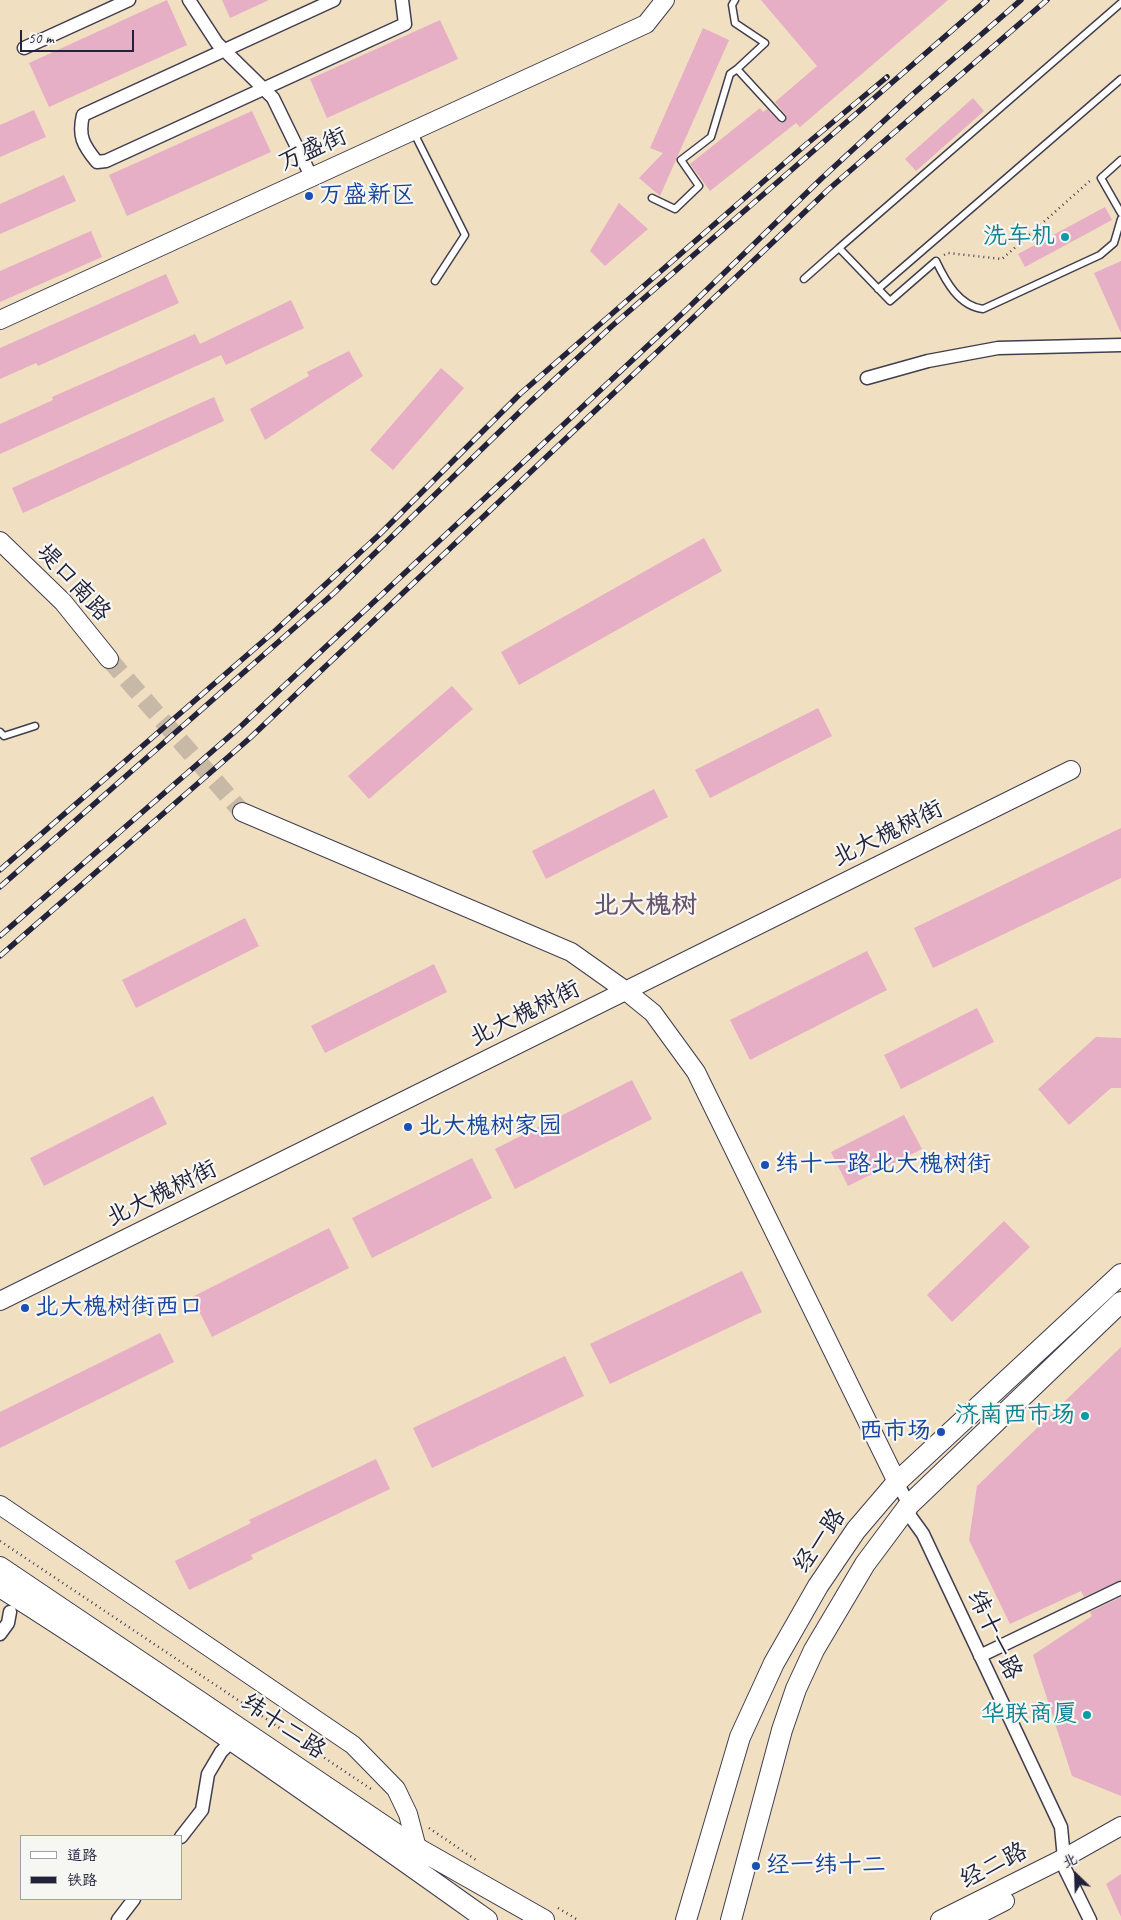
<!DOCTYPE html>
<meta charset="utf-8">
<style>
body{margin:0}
#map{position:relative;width:1121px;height:1920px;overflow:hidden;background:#f1dfc2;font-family:Caveat,"LXGW WenKai TC",sans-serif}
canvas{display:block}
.legend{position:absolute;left:20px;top:1835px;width:162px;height:65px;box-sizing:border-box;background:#f6f6f2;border:1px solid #a1a1a9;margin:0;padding:6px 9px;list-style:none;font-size:15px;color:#22223b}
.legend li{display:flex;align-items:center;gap:10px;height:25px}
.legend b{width:25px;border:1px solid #a1a1a9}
.north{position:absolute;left:1051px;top:1850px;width:50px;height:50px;-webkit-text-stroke:4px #f6f6f2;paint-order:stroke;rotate:336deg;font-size:14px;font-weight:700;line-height:20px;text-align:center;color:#22223b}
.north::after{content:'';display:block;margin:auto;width:18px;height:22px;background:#22223b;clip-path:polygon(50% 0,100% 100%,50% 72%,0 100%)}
.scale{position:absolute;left:20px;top:30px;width:114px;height:22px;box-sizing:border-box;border:2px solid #22223b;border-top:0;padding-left:6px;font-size:15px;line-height:18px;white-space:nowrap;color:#22223b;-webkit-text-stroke:4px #f6f6f2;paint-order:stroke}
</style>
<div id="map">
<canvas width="1121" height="1920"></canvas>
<ul class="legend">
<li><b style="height:6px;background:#fff"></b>道路</li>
<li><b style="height:6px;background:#22223b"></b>铁路</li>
</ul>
<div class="north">北</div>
<div class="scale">50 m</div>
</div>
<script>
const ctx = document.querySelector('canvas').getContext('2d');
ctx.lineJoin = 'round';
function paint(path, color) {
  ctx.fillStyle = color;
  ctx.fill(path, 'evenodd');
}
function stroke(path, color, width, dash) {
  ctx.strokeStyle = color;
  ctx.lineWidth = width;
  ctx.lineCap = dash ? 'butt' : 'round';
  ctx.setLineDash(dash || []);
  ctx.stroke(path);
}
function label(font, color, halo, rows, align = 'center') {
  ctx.font = font + ' Caveat,"LXGW WenKai TC",sans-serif';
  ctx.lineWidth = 4.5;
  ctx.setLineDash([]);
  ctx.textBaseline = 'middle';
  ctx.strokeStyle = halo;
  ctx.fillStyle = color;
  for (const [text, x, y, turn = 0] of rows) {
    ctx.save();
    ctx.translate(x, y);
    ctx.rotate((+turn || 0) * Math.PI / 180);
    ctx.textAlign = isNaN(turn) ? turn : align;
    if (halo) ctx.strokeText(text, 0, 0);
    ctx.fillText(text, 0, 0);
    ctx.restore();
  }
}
const building = new Path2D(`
 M167,0L187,45L49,107L29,63Z
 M222,0H269L230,18Z
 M761,0H948L800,127L796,123L710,191L690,164L760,108L763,112L767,109L780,123L785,122L786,115L775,102L817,66Z
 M440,20L458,59L327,118L310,79Z
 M703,28L729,40L660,196L639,178L663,153L650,148Z
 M973,98L984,111L916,171L905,159Z
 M34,110L46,137L0,157V125Z
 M252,111L271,152L127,216L109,175Z
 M64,175L76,201L0,234V204Z
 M619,203L648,229L605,266L590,251Z
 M1105,207L1112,220L1025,267L1018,254Z
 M91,231L102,257L0,302V271Z
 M1121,261V333L1094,273Z
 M166,274L179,303L38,366L36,363L0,379V348Z
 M291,300L304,328L226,365L221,355L0,454V424L53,400L52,397L195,334L200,344Z
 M349,351L363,376L265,440L250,409L309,376L307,372Z
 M441,368L464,388L393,470L370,450Z
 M214,397L224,421L23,513L12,488Z
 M704,538L722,571L519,685L501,652Z
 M452,686L473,709L369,799L348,776Z
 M818,708L832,736L710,798L695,770Z
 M654,789L668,817L546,879L532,851Z
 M1121,828V878L933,968L914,928Z
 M245,918L259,946L136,1008L122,980Z
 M867,951L887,990L750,1060L730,1020Z
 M434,964L447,992L325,1053L311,1026Z
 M977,1008L994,1042L901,1089L884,1055Z
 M1096,1037L1121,1038V1088H1111L1069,1125L1038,1089Z
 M632,1080L652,1119L515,1189L495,1149Z
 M153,1096L167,1124L44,1186L30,1158Z
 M904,1115L922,1149L848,1186L831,1152Z
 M472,1158L492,1198L372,1258L352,1218Z
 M1004,1221L1030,1247L952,1322L927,1295Z
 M329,1228L349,1268L212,1337L192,1297Z
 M742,1271L762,1312L610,1384L590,1344Z
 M160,1333L174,1362L0,1448V1412Z
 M1121,1347V1580L1084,1597L1081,1591L1010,1624L969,1540L977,1486Z
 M565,1356L584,1396L432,1468L413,1428Z
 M376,1459L390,1489L251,1555L253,1559L189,1590L175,1561L251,1523L249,1520Z
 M1121,1597V1796L1072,1776L1033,1655L1092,1616L1090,1612Z
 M1121,1874V1917L1106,1884Z`);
const secondaryTunnel = new Path2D(`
 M109,659L242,812`);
const path = new Path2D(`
 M944,255L948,253L1002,259L1092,179
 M0,1541L374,1791
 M429,1828L476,1860
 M558,1908L578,1920`);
const lane = new Path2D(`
 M735,0L732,5L735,23L765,43L737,69L782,118
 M413,131L465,235L435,281
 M1121,160L1101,178L1121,213
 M652,198L675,209L699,186L681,160L711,137L730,74L737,69
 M839,248L1121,3
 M804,279L839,248L890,301L936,261C946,282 959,306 983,309L1100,255L1114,243L1121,219
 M878,289L1121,79
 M0,732L4,736L35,726`);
const street = new Path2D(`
 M189,0L217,43L273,98L311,176
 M334,0L83,115C78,136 83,145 97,162L106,161L405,24L402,0
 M24,48L129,0
 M867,378L928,361L998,348L1121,345
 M897,1482L909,1505L910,1516L923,1534L1061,1827L1065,1869L1090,1920
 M0,1634L8,1623L10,1612
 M980,1656L1121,1588
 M181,1837L202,1810L208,1774L221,1752L231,1742
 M118,1920L134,1899`);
const secondary = new Path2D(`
 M0,320L646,24L665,0
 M0,541L63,602L109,659
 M242,812L571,952L626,991L653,1013L696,1072L897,1482
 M0,1301L1071,770
 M0,1505L353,1745L396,1789L408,1814L417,1848
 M940,1920L1066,1857L1121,1826
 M968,1920L1005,1901`);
const primary = new Path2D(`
 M0,1567L417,1848L544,1920
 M0,1587C166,1692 327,1806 487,1920
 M686,1920L740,1737L774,1663L818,1586L856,1530L897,1482L1121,1274
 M731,1920L782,1730L796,1689L814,1650L865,1564L909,1505L1121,1302`);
const rail = new Path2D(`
 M0,870L276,630L380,534L520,394L803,147L887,77
 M0,887L334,593L528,404L612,326L987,0
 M0,936L239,728L686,310L822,178L913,94L1021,0
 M0,956L250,738L829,189L1047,0`);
const markers = [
 [309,196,5,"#1a4fb4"],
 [1065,237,5,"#0f9aa8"],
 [408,1127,5,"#1a4fb4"],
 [765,1165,5,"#1a4fb4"],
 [25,1308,5,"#1a4fb4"],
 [1085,1416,5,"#0f9aa8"],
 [941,1432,5,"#1a4fb4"],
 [1087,1715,5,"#0f9aa8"],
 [756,1866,5,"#1a4fb4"]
];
const streetNames = [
 ["万盛街",313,150,-24],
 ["堤口南路",73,583,47],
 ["北大槐树街",888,834,-26],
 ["北大槐树街",525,1014,-26],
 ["北大槐树街",162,1194,-26],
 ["经一路",820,1541,-55],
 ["纬十一路",994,1635,65],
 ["纬十二路",283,1727,34],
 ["经二路",994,1866,-27]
];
const transitNames = [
 ["万盛新区",319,196],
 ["北大槐树家园",418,1127],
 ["纬十一路北大槐树街",775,1165],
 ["北大槐树街西口",35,1308],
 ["西市场",931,1432,"right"],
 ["经一纬十二",766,1866]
];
const cultureNames = [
 ["洗车机",1055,237],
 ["济南西市场",1075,1416],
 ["华联商厦",1077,1715]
];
const quarterNames = [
 ["北大槐树",645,906]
];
paint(building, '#e6afc5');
stroke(secondaryTunnel, '#c8b9a7', 18, [18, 9]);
stroke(lane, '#413e4f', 9);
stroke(street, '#413e4f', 15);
stroke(secondary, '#413e4f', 20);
stroke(primary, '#413e4f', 22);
stroke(path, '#413e4f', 2.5, [1, 4]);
stroke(lane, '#fff', 6);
stroke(street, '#fff', 12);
stroke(secondary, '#fff', 18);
stroke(primary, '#fff', 20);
stroke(rail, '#22223b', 5.5);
stroke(rail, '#f6f6f2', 4, [11]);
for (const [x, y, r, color] of markers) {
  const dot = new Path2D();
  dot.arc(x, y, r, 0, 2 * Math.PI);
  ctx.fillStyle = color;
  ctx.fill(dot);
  stroke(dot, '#f6f6f2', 2);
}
label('24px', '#22223b', '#f6f6f2', streetNames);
label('24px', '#164399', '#f6f6f2', transitNames, 'left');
label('24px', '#0d838f', '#f6f6f2', cultureNames, 'right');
label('bold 26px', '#67536b', '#f6f6f2', quarterNames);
</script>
